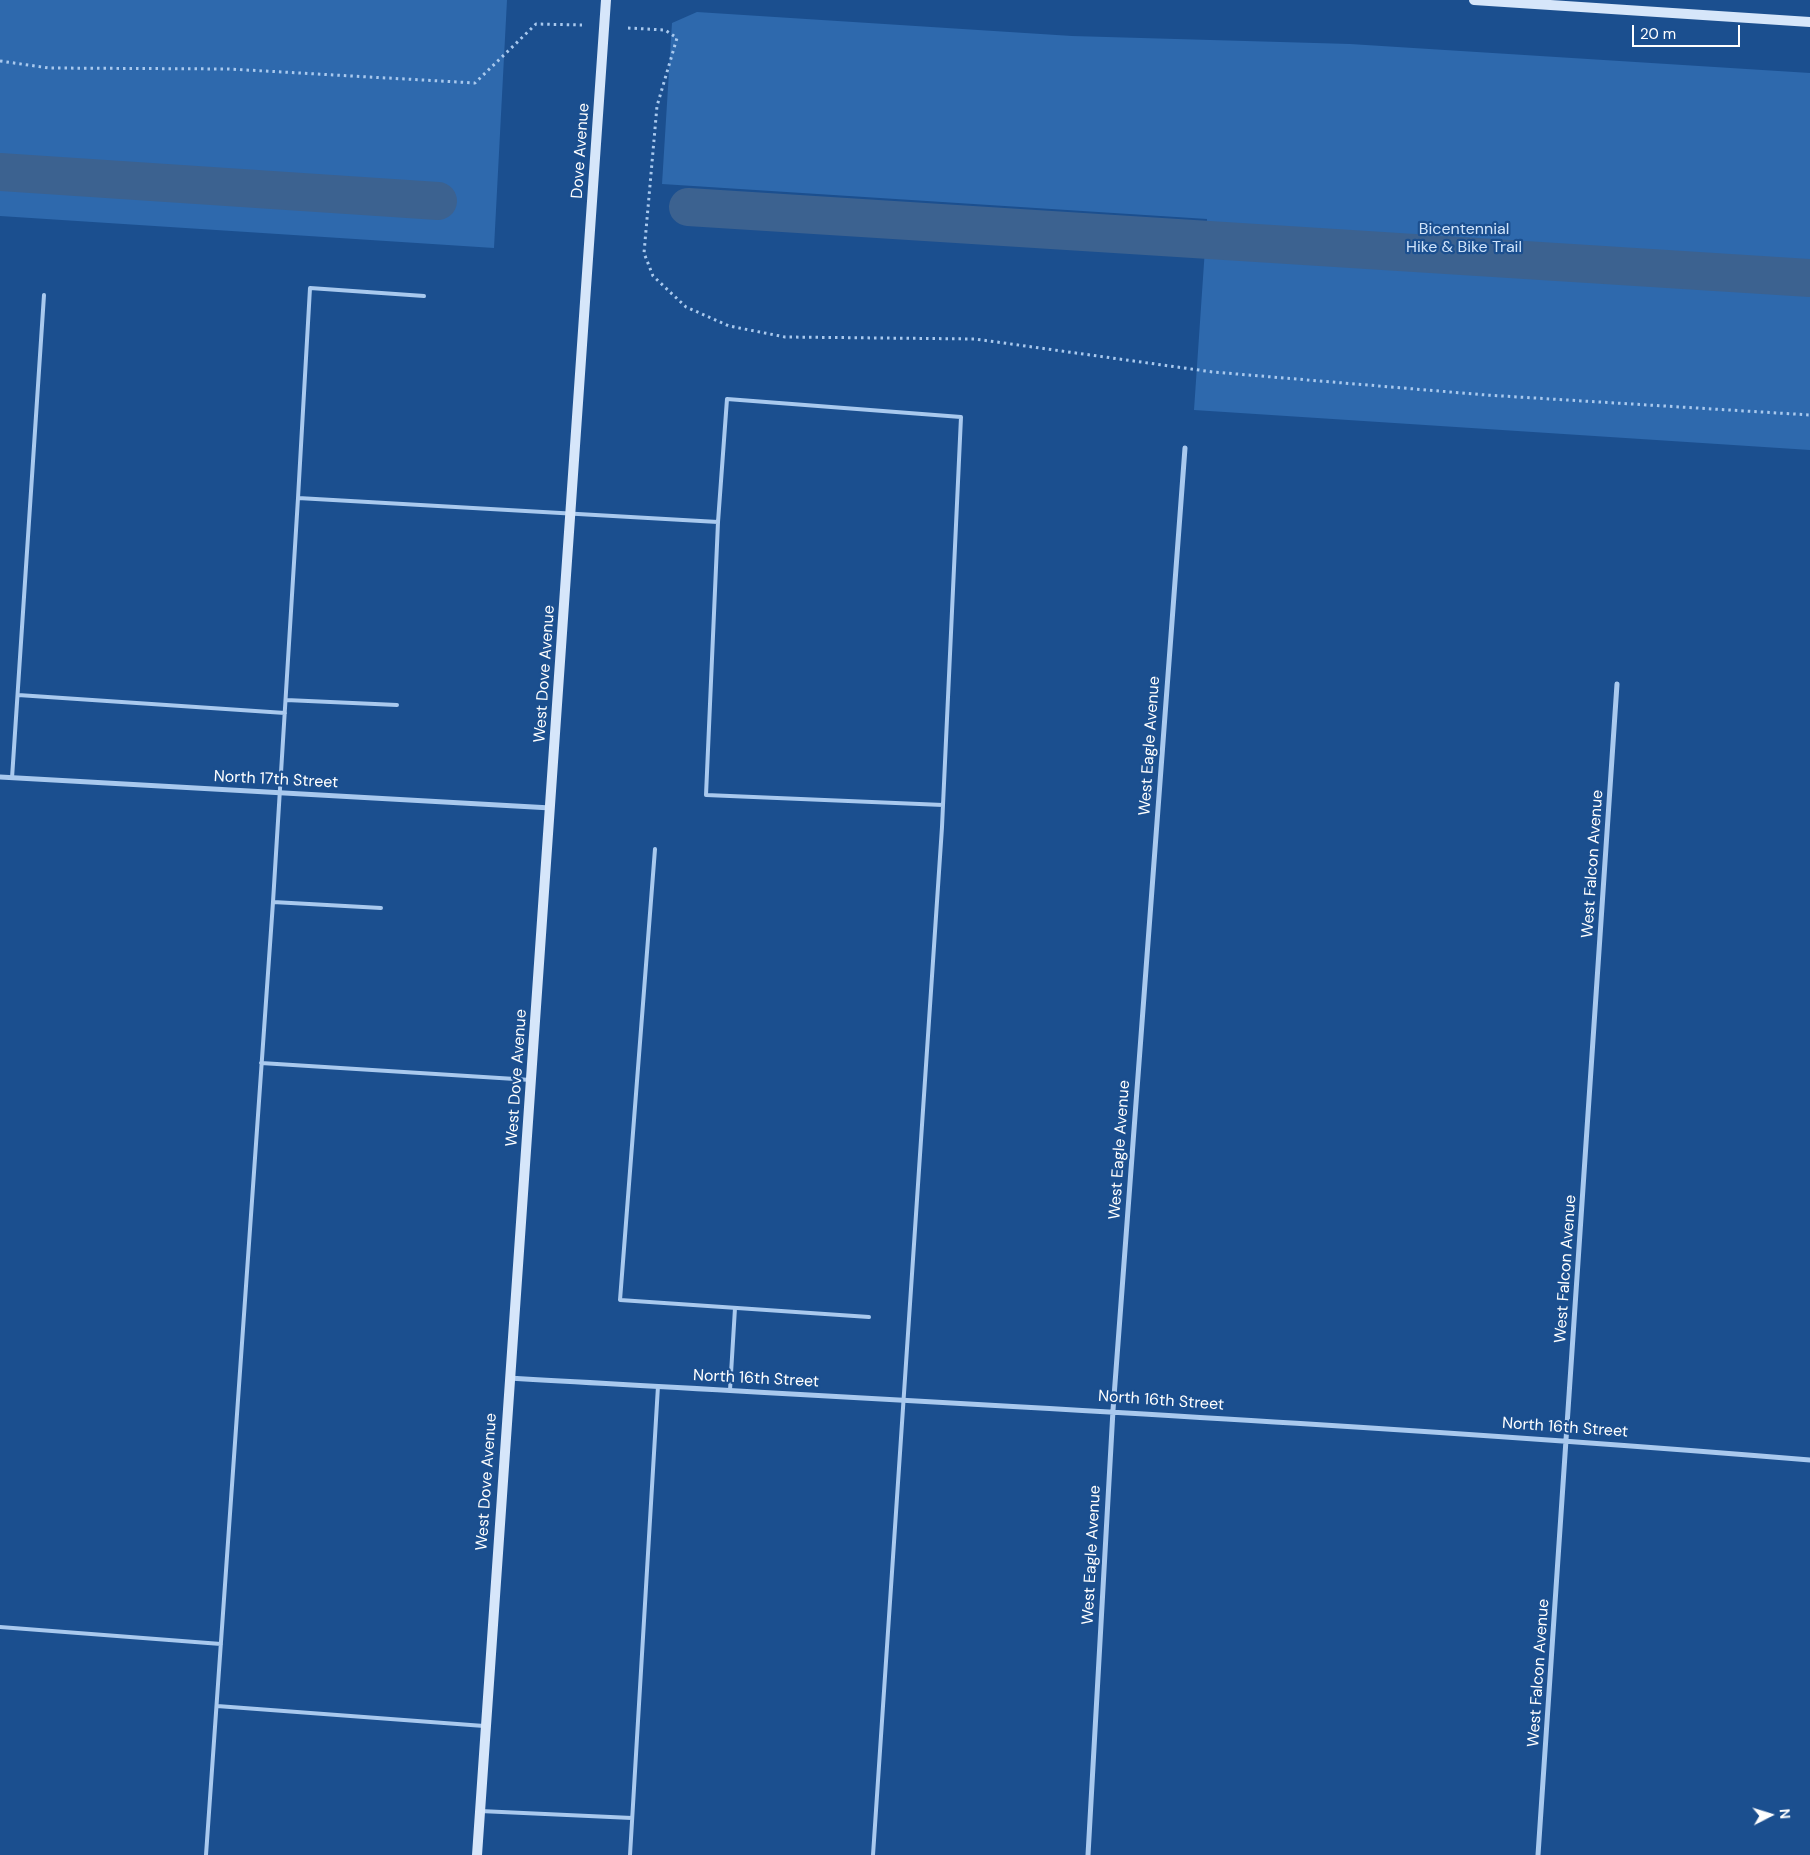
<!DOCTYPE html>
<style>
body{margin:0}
#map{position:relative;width:1810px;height:1855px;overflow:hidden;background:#1b4f8f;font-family:"DM Sans",sans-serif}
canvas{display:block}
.north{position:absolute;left:1745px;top:1790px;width:50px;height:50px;-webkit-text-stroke:4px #1b4f8f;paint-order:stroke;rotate:85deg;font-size:14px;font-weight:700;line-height:20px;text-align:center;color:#fff}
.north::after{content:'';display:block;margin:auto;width:18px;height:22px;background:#fff;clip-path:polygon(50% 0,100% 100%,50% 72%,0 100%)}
.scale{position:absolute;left:1632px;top:25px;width:108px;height:22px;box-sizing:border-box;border:2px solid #fff;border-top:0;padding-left:6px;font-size:15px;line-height:18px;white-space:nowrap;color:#fff;-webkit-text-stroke:4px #1b4f8f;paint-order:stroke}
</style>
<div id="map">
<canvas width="1810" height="1855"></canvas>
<div class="north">N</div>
<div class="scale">20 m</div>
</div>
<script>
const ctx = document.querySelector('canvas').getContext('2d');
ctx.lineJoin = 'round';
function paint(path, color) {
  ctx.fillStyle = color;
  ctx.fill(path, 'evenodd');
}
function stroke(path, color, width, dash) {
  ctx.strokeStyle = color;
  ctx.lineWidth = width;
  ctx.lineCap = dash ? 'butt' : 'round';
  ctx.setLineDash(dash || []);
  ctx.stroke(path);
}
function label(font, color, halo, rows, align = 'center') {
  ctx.font = font + ' "DM Sans",sans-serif';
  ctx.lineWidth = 4.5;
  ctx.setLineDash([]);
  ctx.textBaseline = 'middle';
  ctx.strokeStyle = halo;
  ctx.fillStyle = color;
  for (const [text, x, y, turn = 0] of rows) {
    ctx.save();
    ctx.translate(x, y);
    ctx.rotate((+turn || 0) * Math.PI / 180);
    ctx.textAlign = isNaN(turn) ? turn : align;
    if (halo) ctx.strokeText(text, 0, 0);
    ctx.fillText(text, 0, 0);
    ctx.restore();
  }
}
const green = new Path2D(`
 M0,0H507L494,248L0,216Z
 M697,12L1072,36L1350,44L1810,73V450L1194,410L1207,219L662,184L672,23Z`);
const canal = new Path2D(`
 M0,172L438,201
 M688,207L1810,278`);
const path = new Path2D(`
 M628,28L665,30L677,38L657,106L644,253L653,276L686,307L729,326L785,337L975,339L1213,372L1486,395L1810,415
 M0,61L49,68L229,69L475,83L536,24L582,25`);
const service = new Path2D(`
 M298,498L310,288L424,296
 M18,695L285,713
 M286,700L397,705
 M12,778L44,295
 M655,849L620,1300L869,1317
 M273,902L381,908
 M261,1063L531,1080
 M730,1390L735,1308
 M0,1627L221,1644
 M217,1706L484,1726
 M480,1811L632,1818
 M206,1855L273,902L298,498L718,522
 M630,1855L658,1386
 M873,1855L942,827L943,805L961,417L727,399L718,522L706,795L943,805`);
const minor = new Path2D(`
 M0,777L551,808
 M509,1378C943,1403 1377,1424 1810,1460
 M1088,1855L1113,1410L1185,448
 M1538,1855L1617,684`);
const secondary = new Path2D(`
 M1474,0L1810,22
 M477,1855C519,1237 566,619 606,0`);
const streetNames = [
 ["Dove Avenue",581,151,-86],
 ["West Dove Avenue",545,674,-86],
 ["West Eagle Avenue",1150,746,-86],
 ["North 17th Street",276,780,3],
 ["West Falcon Avenue",1593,864,-86],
 ["West Dove Avenue",517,1078,-86],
 ["West Eagle Avenue",1120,1150,-86],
 ["West Falcon Avenue",1566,1269,-86],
 ["North 16th Street",756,1379,3],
 ["North 16th Street",1161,1401,4],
 ["North 16th Street",1565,1428,4],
 ["West Dove Avenue",487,1482,-86],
 ["West Eagle Avenue",1092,1555,-87],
 ["West Falcon Avenue",1539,1673,-86]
];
const parkNames = [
 ["Bicentennial",1464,230],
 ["Hike & Bike Trail",1464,248]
];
paint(green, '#2e69ad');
stroke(canal, '#3c6290', 38);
stroke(path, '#a9c9ee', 3, [2.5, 4]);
stroke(service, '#a9c9ee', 4);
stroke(minor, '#a9c9ee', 5);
stroke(secondary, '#d6e6fa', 10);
label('16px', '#fff', '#1b4f8f', streetNames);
label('16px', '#cfe3fa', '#1b4f8f', parkNames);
</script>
